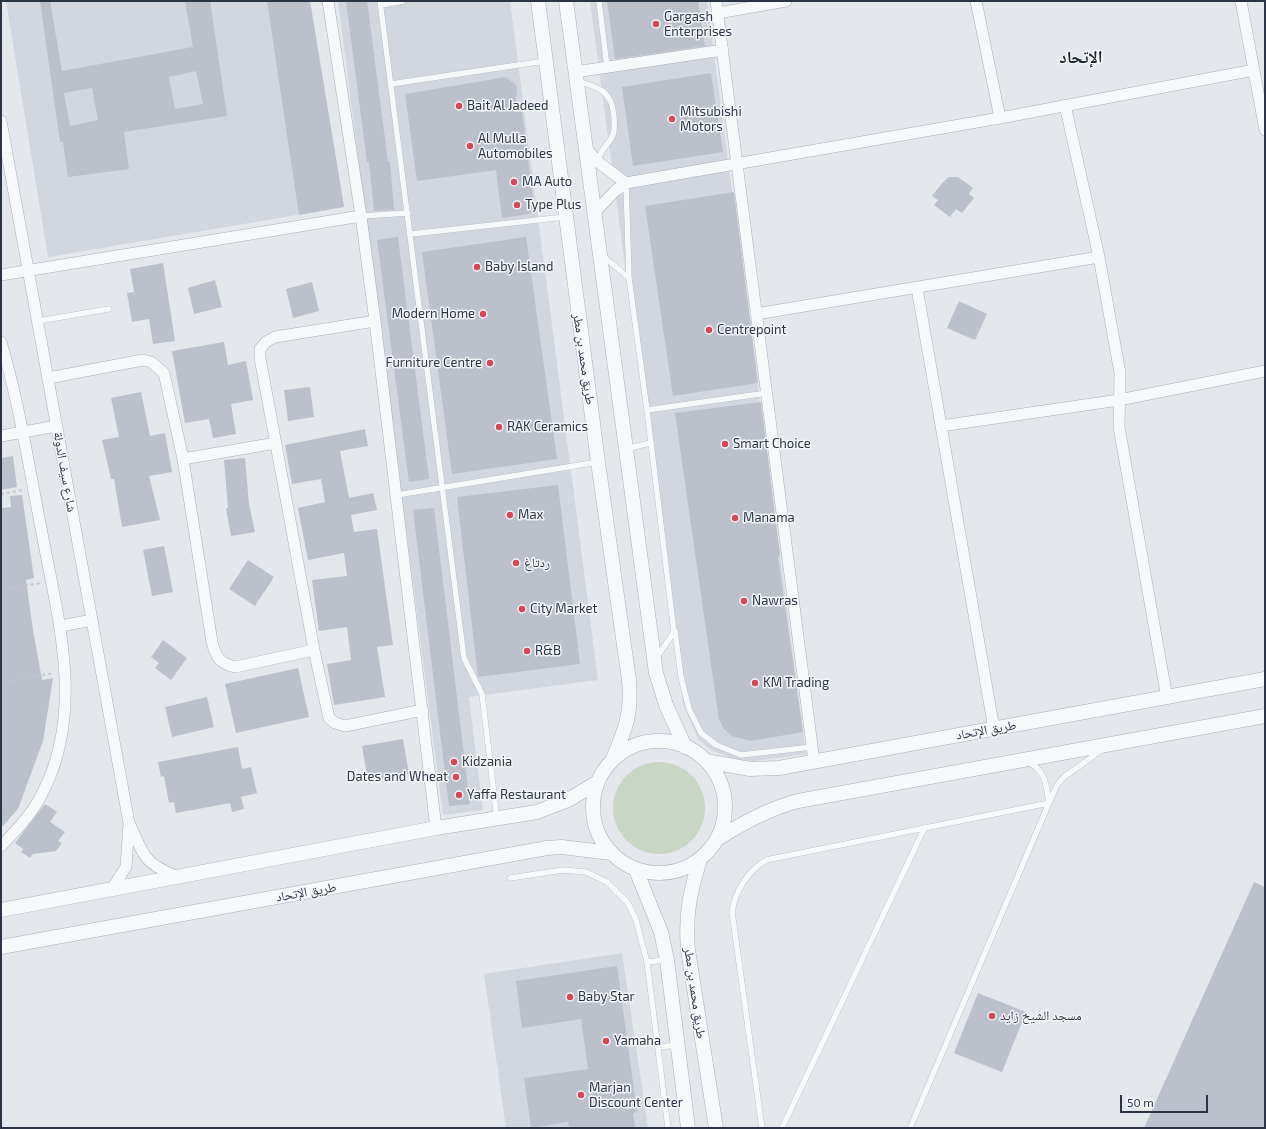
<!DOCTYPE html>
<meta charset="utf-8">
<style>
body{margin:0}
#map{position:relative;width:1266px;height:1129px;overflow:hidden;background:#e4e7ec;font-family:"Exo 2",sans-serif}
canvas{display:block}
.frame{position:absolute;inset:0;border:2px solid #2b3445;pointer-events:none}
.scale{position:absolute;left:1120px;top:1095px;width:88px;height:18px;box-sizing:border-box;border:2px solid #2b3445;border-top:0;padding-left:5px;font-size:12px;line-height:14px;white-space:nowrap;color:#2b3445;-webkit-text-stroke:3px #f4f6f9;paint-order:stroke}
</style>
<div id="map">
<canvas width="1266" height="1129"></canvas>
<div class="frame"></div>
<div class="scale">50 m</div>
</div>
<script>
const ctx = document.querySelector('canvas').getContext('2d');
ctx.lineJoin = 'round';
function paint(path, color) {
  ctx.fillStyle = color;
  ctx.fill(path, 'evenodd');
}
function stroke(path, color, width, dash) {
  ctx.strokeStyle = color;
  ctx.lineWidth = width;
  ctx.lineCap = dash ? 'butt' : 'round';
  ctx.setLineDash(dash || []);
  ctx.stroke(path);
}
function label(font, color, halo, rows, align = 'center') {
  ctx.font = font + ' "Exo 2","Noto Naskh Arabic",sans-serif';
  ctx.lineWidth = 3;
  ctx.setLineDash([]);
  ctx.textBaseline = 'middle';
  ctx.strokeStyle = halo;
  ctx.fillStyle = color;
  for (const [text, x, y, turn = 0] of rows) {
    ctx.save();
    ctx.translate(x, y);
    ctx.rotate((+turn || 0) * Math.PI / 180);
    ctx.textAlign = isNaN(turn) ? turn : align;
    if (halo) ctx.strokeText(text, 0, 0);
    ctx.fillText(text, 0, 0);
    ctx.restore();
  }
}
const built = new Path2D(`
 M6,1H310L344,207L48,257Z
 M338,1H510L598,680L469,697L483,810L443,815Z
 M590,1H707L806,754L754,761L734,759L711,750L698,739L683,704Z
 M622,953L648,1128H506L484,974Z`);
const green = new Path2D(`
 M613 808a46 46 0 1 1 92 0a46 46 0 1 1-92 0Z`);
const building = new Path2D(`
 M40,1H50L62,71L193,47L185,1H210L227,116L124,132L129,169L68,177L63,142H60ZM196,71L203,104L175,109L169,77ZM92,88L98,120L70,126L64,93Z
 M267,1H310L344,207L299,215Z
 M346,1H367L388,162L390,161L394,210L374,211L369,162H367Z
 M607,1H698L705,46L615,59Z
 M711,73L723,152L633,166L622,87Z
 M506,77L517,86L515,112H522L535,213L502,218L496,170L417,181L405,94Z
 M949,177H958L973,188L969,194L974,198L962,213L956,209L950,217L934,205L938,200L932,196L943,182Z
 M734,192L758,383L673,396L645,206Z
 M398,237L429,479L409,482L377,240Z
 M526,237L557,459L452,474L422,252Z
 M163,263L175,341L153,344L149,319L132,322L127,293L134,292L130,269Z
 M215,280L222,307L194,314L188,288Z
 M312,282L319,311L293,318L286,289Z
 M959,301L987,314L975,340L947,328Z
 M224,342L228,365L246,361L253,400L231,404L236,434L213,438L209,419L185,423L172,351Z
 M310,387L314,417L288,421L284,390Z
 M141,392L150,436L165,433L172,472L149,476L160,520L122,527L114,479H111L102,440L119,437L111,398Z
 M761,402L780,554L778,557L803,732L751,741L732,736L724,729L719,720L675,413Z
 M365,429L368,446L340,451L349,498L373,493L377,510L351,515L354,532L377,529L393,645L377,647L385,697L334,705L327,664L351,660L347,627L319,631L312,580L347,576L344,553L308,560L298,508L325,502L321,479L292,484L285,445Z
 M13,456L17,487L1,490V458Z
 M245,458L249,504L255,532L231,536L226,508H228L224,460Z
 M558,485L580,664L478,677L457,497Z
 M22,495L34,578L26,580L33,630L42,680L53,678L43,741L18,809L1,828V508L11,507L10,496Z
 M434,508L470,804L449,806L413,510Z
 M164,546L173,592L152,596L143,550Z
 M248,560L274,577L255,606L229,589Z
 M163,640L187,658L171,680L155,668L159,663L151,657Z
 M298,668L309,717L236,733L225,684Z
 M207,697L214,727L172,737L165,707Z
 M403,739L409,774L368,781L362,746Z
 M238,747L242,769L251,767L257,793L241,797L244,809L232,812L230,803L176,813L174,802L169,803L164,776L161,777L158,762Z
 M45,804L57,812L50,822L65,832L58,841L62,843L56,851L33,854L30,858L21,852L23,849L15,843Z
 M1254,882L1265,887V1128H1144Z
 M617,966L637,1112L633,1113L635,1128H569L568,1122L531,1128L524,1078L588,1069L581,1019L522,1028L516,981Z
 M978,993L1026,1012L1002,1072L954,1053Z`);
const path = new Path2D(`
 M1,494L23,490
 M1,589L41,583
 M1,683L53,673
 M1,806L15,815`);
const service = new Path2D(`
 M380,1L464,658L482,694L497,819
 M599,1L607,67
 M381,5L403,1
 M578,81C600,88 612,91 614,117C614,122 615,130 613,135C608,146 601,148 598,161
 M391,84L545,61
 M626,183L629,278L647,410L674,632L657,657
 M361,216L408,213
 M411,234L565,217
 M603,256L629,278
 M38,321L109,309
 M647,410L767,393
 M626,449L650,443
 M397,495L598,462
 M675,631L681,677L689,709L701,733L716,745L741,755L812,747
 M1028,762C1046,771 1046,784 1049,803L1057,785L1064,777L1103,749
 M510,878L563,870L586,872L607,882L628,903L636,920L647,962L668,1128
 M647,962L666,960
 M658,1047L677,1045
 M665,1104L684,1101
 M762,1128L732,912C735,891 748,871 766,860L1049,803
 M782,1128L925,827
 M910,1128L1049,803`);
const minor = new Path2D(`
 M328,1L361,216L375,321L436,828
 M716,1L814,761
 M976,1L1000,118
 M1241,1L1265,130
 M718,13L786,1
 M575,72L723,50
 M1065,105L1099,257L1120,373L1119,427L1167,698
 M1,121L129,823L126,867L111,890
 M586,148L598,162L626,183
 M595,212L615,191L626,183L1000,118L1254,70
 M1,275L361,216
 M917,288L994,729
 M756,314L1099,257
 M375,321L275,337L266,342L260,349V358L314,650L329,718L335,723L345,726L423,710
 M1,342C19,402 29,467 41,528C57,616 86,710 42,794C33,813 16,831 1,846
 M48,378L143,360L151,362L164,373L183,459L212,642C216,657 219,663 235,667L314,650
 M941,426L1119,400L1265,371
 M1,436L57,426
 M183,459L276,443
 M61,626L92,620
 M130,825C145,858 144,863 178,877`);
const tertiary = new Path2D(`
 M538,1L598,462L629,680C632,715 625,730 612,761
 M566,1L656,673L666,705L685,747
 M593 807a66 66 0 1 1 132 0a66 66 0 1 1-132 0Z
 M706,761L750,769L779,768L1265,679
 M717,839C743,823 768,809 798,801L1265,716
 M700,859C690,893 685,914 688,950L716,1128
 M636,870L661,932L667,960L688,1128
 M1,910L436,828L537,812L568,800L598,782
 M1,947L547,848L562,847L611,853`);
const markers = [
 [656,24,4,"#d1495b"],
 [459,106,4,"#d1495b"],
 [672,119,4,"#d1495b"],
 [470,146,4,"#d1495b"],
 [514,182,4,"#d1495b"],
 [517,205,4,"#d1495b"],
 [477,267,4,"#d1495b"],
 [483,314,4,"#d1495b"],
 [709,330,4,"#d1495b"],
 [490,363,4,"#d1495b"],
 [499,427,4,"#d1495b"],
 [725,444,4,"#d1495b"],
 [510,515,4,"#d1495b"],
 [735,518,4,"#d1495b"],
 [516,563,4,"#d1495b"],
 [744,601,4,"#d1495b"],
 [522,609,4,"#d1495b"],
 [527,651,4,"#d1495b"],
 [755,683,4,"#d1495b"],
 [454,762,4,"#d1495b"],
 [456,777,4,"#d1495b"],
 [459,795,4,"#d1495b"],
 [570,997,4,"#d1495b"],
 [992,1016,4,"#d1495b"],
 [606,1041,4,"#d1495b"],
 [581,1095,4,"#d1495b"]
];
const poiNames = [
 ["Gargash",664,17],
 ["Enterprises",664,32],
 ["Bait Al Jadeed",467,106],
 ["Mitsubishi",680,112],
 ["Motors",680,127],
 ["Al Mulla",478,139],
 ["Automobiles",478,154],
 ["MA Auto",522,182],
 ["Type Plus",525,205],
 ["Baby Island",485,267],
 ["Modern Home",475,314,"right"],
 ["Centrepoint",717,330],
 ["Furniture Centre",482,363,"right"],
 ["RAK Ceramics",507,427],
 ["Smart Choice",733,444],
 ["Max",518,515],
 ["Manama",743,518],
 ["ردتاغ",524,563],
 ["Nawras",752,601],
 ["City Market",530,609],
 ["R&B",535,651],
 ["KM Trading",763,683],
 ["Kidzania",462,762],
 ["Dates and Wheat",448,777,"right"],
 ["Yaffa Restaurant",467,795],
 ["Baby Star",578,997],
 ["مسجد الشيخ زايد",1000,1016],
 ["Yamaha",614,1041],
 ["Marjan",589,1088],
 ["Discount Center",589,1103]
];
const streetNames = [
 ["طريق محمد بن مطر",584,359,82],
 ["شارع سيف الدولة",65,472,80],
 ["طريق اﻹتحاد",986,730,-10],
 ["طريق اﻹتحاد",306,892,-10],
 ["طريق محمد بن مطر",695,993,82]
];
const districtNames = [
 ["اﻹتحاد",1081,57]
];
paint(built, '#d2d6de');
paint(green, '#c9d6c5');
paint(building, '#bbc0ca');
stroke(service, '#a9aeb7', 6);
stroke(minor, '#a9aeb7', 12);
stroke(tertiary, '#a9aeb7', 15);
stroke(path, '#c2c5cb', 2, [3, 3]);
stroke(service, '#f7f8fa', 5.5);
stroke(minor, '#f7f8fa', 11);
stroke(tertiary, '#f7f8fa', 14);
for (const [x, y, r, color] of markers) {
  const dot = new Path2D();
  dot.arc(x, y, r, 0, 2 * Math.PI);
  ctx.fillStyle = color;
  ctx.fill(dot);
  stroke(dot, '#f4f6f9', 1.5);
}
label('13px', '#2b3445', '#f4f6f9', poiNames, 'left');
label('13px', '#2b3445', '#f4f6f9', streetNames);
label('bold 17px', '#1d2536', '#f4f6f9', districtNames);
</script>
